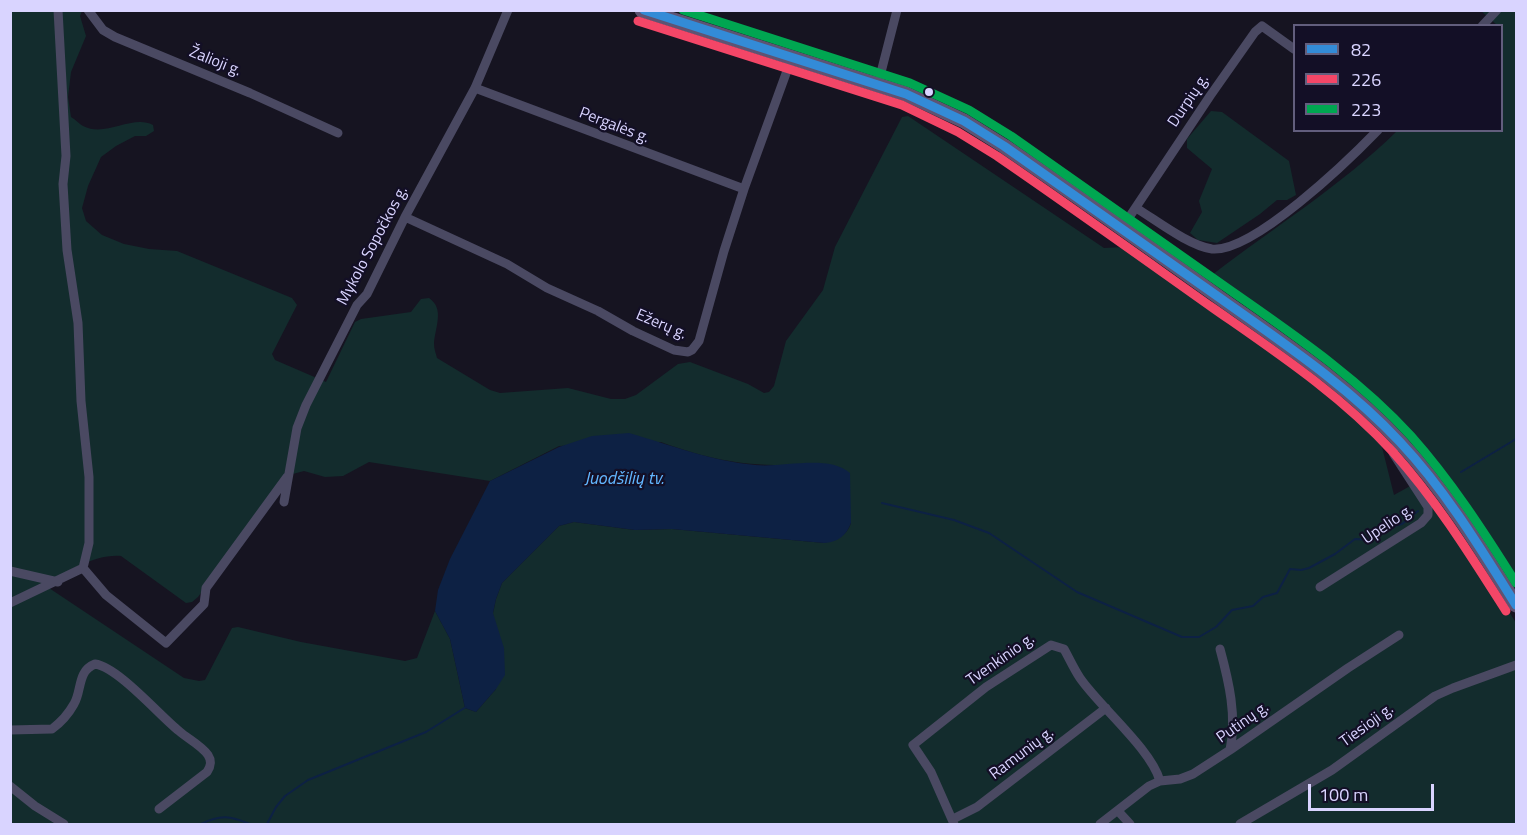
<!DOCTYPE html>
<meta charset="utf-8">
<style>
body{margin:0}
#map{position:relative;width:1527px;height:835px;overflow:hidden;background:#161421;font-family:"Titillium Web",sans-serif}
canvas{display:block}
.frame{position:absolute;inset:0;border:12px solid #d9d4ff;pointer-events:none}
.legend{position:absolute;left:1293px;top:24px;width:210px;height:108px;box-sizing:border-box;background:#130f26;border:2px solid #625e7d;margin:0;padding:8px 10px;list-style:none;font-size:18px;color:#d9d4ff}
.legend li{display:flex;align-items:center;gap:12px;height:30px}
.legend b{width:30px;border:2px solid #625e7d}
.scale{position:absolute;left:1308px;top:784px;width:126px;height:27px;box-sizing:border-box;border:3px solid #d9d4ff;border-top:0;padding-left:8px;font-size:18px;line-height:21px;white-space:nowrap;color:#d9d4ff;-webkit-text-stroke:4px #130f26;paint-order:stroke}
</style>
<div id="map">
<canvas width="1527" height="835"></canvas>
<div class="frame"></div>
<ul class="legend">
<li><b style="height:8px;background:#338bd7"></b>82</li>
<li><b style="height:8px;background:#f34667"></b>226</li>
<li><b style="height:8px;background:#00a651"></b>223</li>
</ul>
<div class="scale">100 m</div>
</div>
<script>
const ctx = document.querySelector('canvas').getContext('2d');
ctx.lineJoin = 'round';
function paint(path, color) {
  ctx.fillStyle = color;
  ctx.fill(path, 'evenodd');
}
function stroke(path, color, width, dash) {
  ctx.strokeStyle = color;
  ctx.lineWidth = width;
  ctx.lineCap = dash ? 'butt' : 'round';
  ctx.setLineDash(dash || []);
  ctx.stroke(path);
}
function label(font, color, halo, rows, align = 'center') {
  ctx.font = font + ' "Titillium Web",sans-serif';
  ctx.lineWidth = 4.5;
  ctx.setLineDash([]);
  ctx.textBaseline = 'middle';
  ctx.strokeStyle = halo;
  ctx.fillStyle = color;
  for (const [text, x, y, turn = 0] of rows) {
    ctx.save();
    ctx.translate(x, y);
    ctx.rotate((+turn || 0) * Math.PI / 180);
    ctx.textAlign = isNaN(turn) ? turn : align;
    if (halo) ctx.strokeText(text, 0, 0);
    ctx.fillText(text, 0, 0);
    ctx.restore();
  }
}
const green = new Path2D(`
 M10,11H82L80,16L86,36L71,72L68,97L71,117C75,119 79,124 83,126C106,138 132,114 153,125L154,131L146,136H135L116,146L101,157L88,186L82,208L86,221L102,235L124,244L149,249L177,251L292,298L297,305L272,354L275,360L326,382L355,322L361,319L411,312L421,299L429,298C445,309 435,327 434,344C434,349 436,354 437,358L490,390L500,393L568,388L611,399H625L636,395L678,364L690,362L748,384L764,393L769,392L774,386L786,341L823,290L835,247L902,117L908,116L1104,248L1124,247L1293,363L1380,439L1394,495L1421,480L1463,537L1516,623V824H11ZM661,442C707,459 742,466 792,465L851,523C846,537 837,539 824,543L672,529L635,530L574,522L559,526L502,583L496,599L493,613L496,689L476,712L465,708L450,639L435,611L417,658L405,661L301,642L238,627L232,628L205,680L199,681L184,678L43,584C68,572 94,554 121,556L186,603L192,602L198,597L282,480L289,475L304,471L325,477L343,476L369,462L490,481L559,446Z
 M1481,11H1516V587L1441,478L1418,452L1340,379L1212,275C1274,227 1341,186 1397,131L1502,130V26L1497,25Z
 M1211,111L1222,112L1289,161L1296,195L1287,200H1277L1260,214L1217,243L1198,240L1190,233L1202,212L1199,201L1212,169L1187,148V139Z`);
const water = new Path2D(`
 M629,433C671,445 711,461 755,465C783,468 828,454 850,473L851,523C846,536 838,542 824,543L672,529L635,530L574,522L559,526L502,583L496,599L493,613L504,648L505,675L496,689L476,712L465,708L450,639L435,611L438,590L450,559L490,481L559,447L592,436Z`);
const stream = new Path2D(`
 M1461,472L1516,439
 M882,503L954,520L989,533L1077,592L1182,637H1199L1216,627L1232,610L1253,606L1263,597L1277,593L1290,569L1301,570L1309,568L1335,554L1355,539L1372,540L1390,527L1402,524L1418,511
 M201,824C221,814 230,816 250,824
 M267,824L276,807L285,796L308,780L426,732L466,707`);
const minor = new Path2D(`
 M88,10L103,30L115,37L250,93L338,133
 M1482,26L1497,10
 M878,84L897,10
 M475,88L744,189
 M1136,208C1156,220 1189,246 1212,249C1253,253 1349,160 1378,130
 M405,217L507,264L547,288L598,311L633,331L674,350L688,352L692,350L699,341L724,251L744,189L792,57
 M1122,228L1210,96L1255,32L1262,26L1294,49
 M284,502L297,428L306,405L357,305L367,294L405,217L475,88L508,10
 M83,568L106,595L166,643L204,604L206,588L287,477
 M10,571L58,582
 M1320,587L1421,523L1428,515V507L1393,453L1394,448L1399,441
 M10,603L83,568L89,543V477L81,401L78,323L67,250L63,184L66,156L58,10
 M1220,649C1229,682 1237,716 1230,750
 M10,730L52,729C60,723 69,713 74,704C82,691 77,671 95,664C118,667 160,716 179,731C188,739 201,745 208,755C212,761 211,766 207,772L159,809
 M10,786L35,806L64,824
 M1118,811L1130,824
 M953,819L977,807L1106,708
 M954,824L931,772L913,745L986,687L1051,645L1064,649C1069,658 1074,669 1080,678C1100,707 1151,749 1160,781
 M1100,824L1149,786L1160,781L1180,779L1193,774L1230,750L1348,668L1399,635
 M1240,824L1332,770L1435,696L1453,688L1516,665`);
const primary = new Path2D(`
 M642,10L906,94L964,121L1004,146C1077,196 1149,247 1220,298C1282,342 1349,386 1401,443C1446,492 1481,549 1516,605`);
const bus1 = new Path2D(`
 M644,10L906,94L964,121L1004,146C1076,196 1148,247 1220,298C1283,343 1347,385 1400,442C1446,491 1481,549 1516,605`);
const bus2 = new Path2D(`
 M638,21L902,105L958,132L997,156C1070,206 1141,257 1213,308C1276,352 1341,395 1393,452C1437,501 1471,556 1506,611`);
const bus3 = new Path2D(`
 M683,10L910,83L969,110L1011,136C1083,186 1155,237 1227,288C1291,333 1357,377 1411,436C1451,481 1484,532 1516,583`);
const markers = [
 [929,92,5,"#d9d4ff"]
];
const streetNames = [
 ["Žalioji g.",215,62,22],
 ["Durpių g.",1189,101,-56],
 ["Pergalės g.",614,126,21],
 ["Mykolo Sopočkos g.",373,246,-62],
 ["Ežerų g.",661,325,23],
 ["Upelio g.",1388,525,-34],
 ["Tvenkinio g.",1001,660,-35],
 ["Putinų g.",1243,723,-35],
 ["Tiesioji g.",1367,726,-36],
 ["Ramunių g.",1022,754,-37]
];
const waterNames = [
 ["Juodšilių tv.",624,480]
];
paint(green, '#132c2d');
paint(water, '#0d2144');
stroke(stream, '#0d2144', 2);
stroke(minor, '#4a4962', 9);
stroke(primary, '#5e5373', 15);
stroke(bus1, '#338bd7', 9);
stroke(bus2, '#f34667', 9);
stroke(bus3, '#00a651', 9);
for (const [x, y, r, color] of markers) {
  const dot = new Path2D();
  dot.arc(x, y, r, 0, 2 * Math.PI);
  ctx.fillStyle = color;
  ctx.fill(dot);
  stroke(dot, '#130f26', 2);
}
label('16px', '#d9d4ff', '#130f26', streetNames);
label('italic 18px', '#62b6ff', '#130f26', waterNames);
</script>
